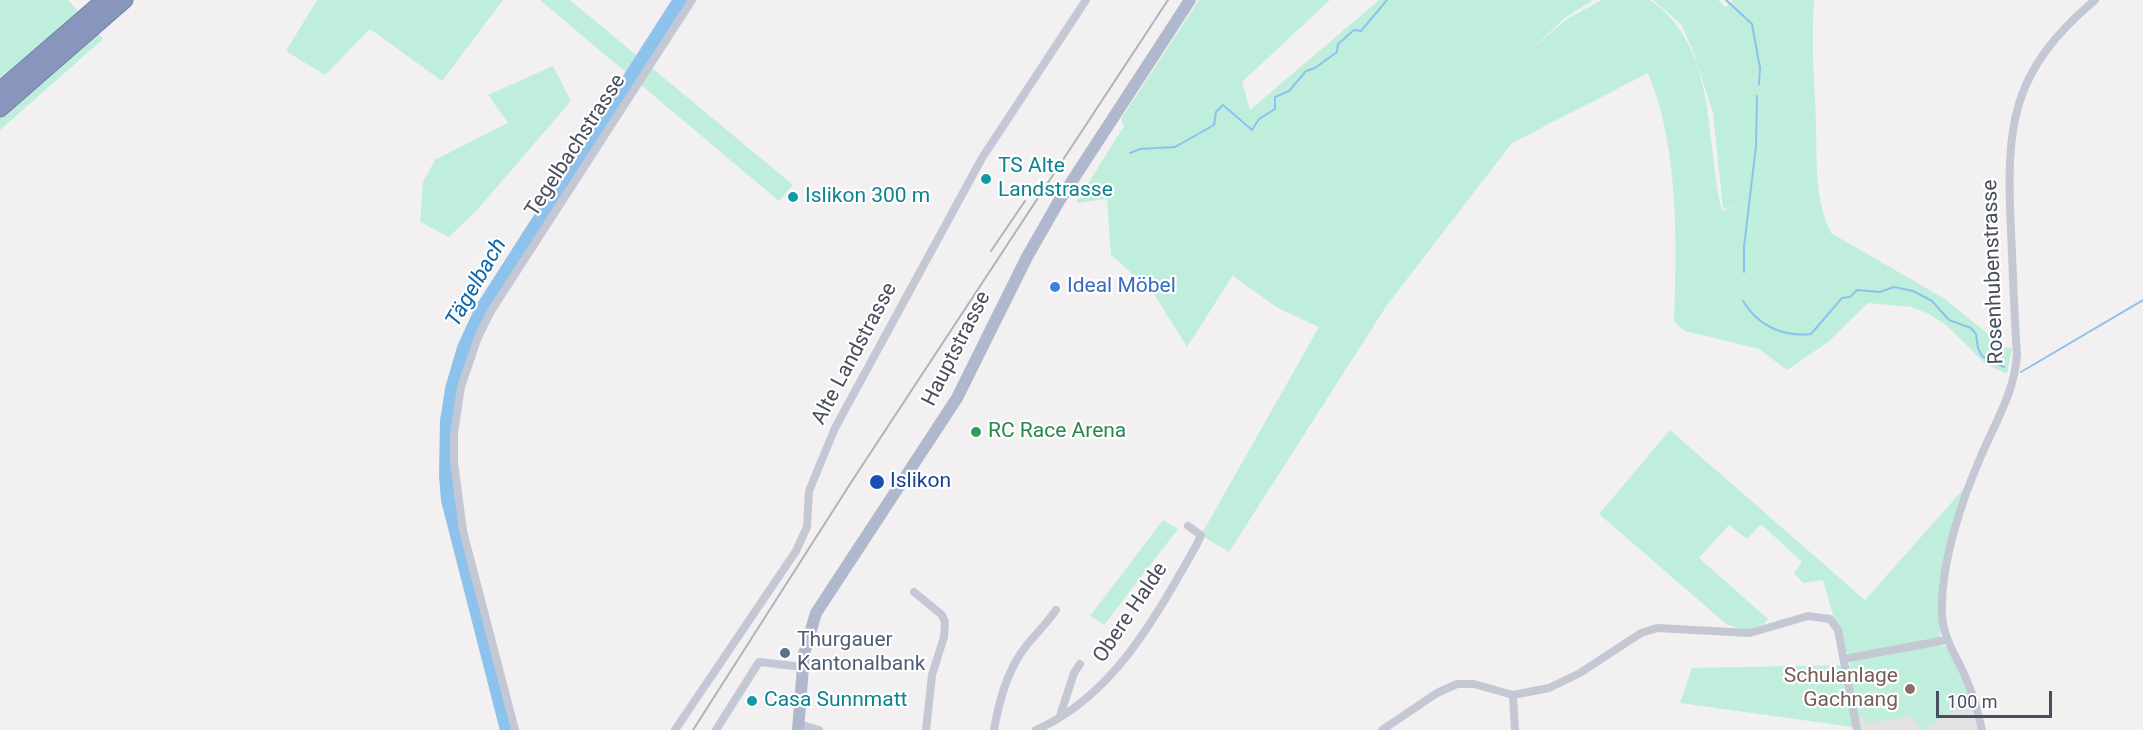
<!DOCTYPE html>
<meta charset="utf-8">
<style>
body{margin:0}
#map{position:relative;width:2143px;height:730px;overflow:hidden;background:#f2f0f0;font-family:Roboto,sans-serif}
canvas{display:block}
.scale{position:absolute;left:1936px;top:691px;width:116px;height:27px;box-sizing:border-box;border:3px solid #484e5d;border-top:0;padding-left:8px;font-size:18px;line-height:21px;white-space:nowrap;color:#484e5d;-webkit-text-stroke:4px #fff;paint-order:stroke}
</style>
<div id="map">
<canvas width="2143" height="730"></canvas>
<div class="scale">100 m</div>
</div>
<script>
const ctx = document.querySelector('canvas').getContext('2d');
ctx.lineJoin = 'round';
function paint(path, color) {
  ctx.fillStyle = color;
  ctx.fill(path, 'evenodd');
}
function stroke(path, color, width, dash) {
  ctx.strokeStyle = color;
  ctx.lineWidth = width;
  ctx.lineCap = dash ? 'butt' : 'round';
  ctx.setLineDash(dash || []);
  ctx.stroke(path);
}
function label(font, color, halo, rows, align = 'center') {
  ctx.font = font + ' Roboto,sans-serif';
  ctx.lineWidth = 4.5;
  ctx.setLineDash([]);
  ctx.textBaseline = 'middle';
  ctx.strokeStyle = halo;
  ctx.fillStyle = color;
  for (const [text, x, y, turn = 0] of rows) {
    ctx.save();
    ctx.translate(x, y);
    ctx.rotate((+turn || 0) * Math.PI / 180);
    ctx.textAlign = isNaN(turn) ? turn : align;
    if (halo) ctx.strokeText(text, 0, 0);
    ctx.fillText(text, 0, 0);
    ctx.restore();
  }
}
const education = new Path2D(`
 M1938,645L1946,647L1950,653L1971,700L1978,730H1860L1849,667L1851,662Z`);
const green = new Path2D(`
 M0,0H68L103,39L0,130Z
 M317,0H503L442,81L370,29L325,75L286,51Z
 M540,0H570L793,185L779,201Z
 M1199,0H1330L1242,82L1250,110L1379,0H1593L1566,17L1531,50L1567,19L1602,0H1650C1718,46 1705,141 1722,211L1735,206L1723,209L1713,113L1693,51L1681,24L1653,0H1718L1726,7L1733,0H1814C1811,40 1814,80 1816,120C1817,158 1814,199 1831,233L1945,299L2004,347L2012,348L2007,374L1986,364L1947,326L1929,314L1912,307L1868,303L1828,342L1787,370L1759,349L1685,331L1674,322C1677,244 1679,146 1648,73L1512,143L1387,305L1229,552L1201,535L1319,327L1278,308L1233,276L1244,258L1187,347L1152,291L1111,255L1107,199L1076,203L1124,126L1121,119Z
 M553,66L571,101L477,210L449,237L420,222L423,182L435,160L508,123L488,95Z
 M1670,430L1865,600L1967,485L1951,531L1939,586L1940,638L1851,655L1843,650L1823,580L1803,583L1794,573L1802,562L1761,524L1747,539L1729,525L1699,558L1768,619C1755,634 1742,631 1725,623L1599,514Z
 M1163,520L1178,529L1104,625L1090,616Z
 M1938,645L1946,647L1950,653L1971,700L1922,730L1912,716L1868,723L1865,717H1858L1849,667L1851,662Z
 M1843,665L1853,727L1680,703L1692,668Z`);
const stream = new Path2D(`
 M1726,0L1752,24L1760,68L1759,84
 M1130,153L1140,149L1175,147L1214,125L1216,112L1223,105L1252,130L1259,119L1275,109V97L1289,91L1306,71L1315,68L1337,52L1338,44L1354,30L1361,31L1387,0
 M1744,272V247L1756,146L1757,96
 M1743,301C1758,326 1783,337 1811,334L1842,298L1850,297L1857,290L1880,292L1894,287L1913,291L1932,301L1949,320L1971,328L1976,334L1978,348L1982,356L2004,367
 M2021,372L2143,300`);
const river = new Path2D(`
 M507,730L448,500L446,476L447,421L452,389L464,348L482,309L680,0`);
const street = new Path2D(`
 M914,592L942,615L945,622L944,637L932,675L926,730
 M1844,659L1946,640
 M1513,695L1515,730
 M1060,716L1074,673L1080,664
 M799,724L819,730
 M515,730L463,531L454,462V433L461,387L478,337L491,311L692,0
 M675,730L796,551L807,527L809,491L835,428L982,158L1086,0
 M716,730L759,662L803,667
 M994,730C999,701 1007,670 1026,646C1036,634 1047,623 1056,610
 M1036,730C1114,696 1156,616 1196,546L1201,535L1188,526
 M1382,730L1437,693L1457,684H1474L1513,695L1549,688L1580,673L1641,633L1657,628L1750,633L1808,616L1830,619L1838,630L1857,730
 M1982,730C1978,711 1972,691 1964,674C1955,654 1943,637 1942,615C1940,565 1961,502 1981,456C1995,423 2015,391 2017,354C2014,313 2013,272 2011,231C2006,125 2010,72 2095,0`);
const primary = new Path2D(`
 M798,730L804,654L816,613L957,398L1027,257L1059,201L1190,0`);
const highway = new Path2D(`
 M0,90L104,0
 M0,109L125,0`);
const rail = new Path2D(`
 M991,251L1025,201
 M693,730L852,481L1168,0`);
const markers = [
 [986,179,6,"#0f9aa8"],
 [793,197,6,"#0f9aa8"],
 [1055,287,6,"#3f7fe0"],
 [976,432,6,"#2e9e5b"],
 [877,482,8,"#1a4fb4"],
 [785,653,6,"#5c6f8a"],
 [1910,689,6,"#8d6e63"],
 [752,701,6,"#0f9aa8"]
];
const streetNames = [
 ["Tegelbachstrasse",576,146,-57],
 ["Rosenhubenstrasse",1994,272,-92],
 ["Hauptstrasse",957,349,-63],
 ["Alte Landstrasse",855,354,-62],
 ["Obere Halde",1131,613,-56]
];
const cultureNames = [
 ["TS Alte",998,167],
 ["Landstrasse",998,191],
 ["Islikon 300 m",805,197],
 ["Casa Sunnmatt",764,701]
];
const shopNames = [
 ["Ideal Möbel",1067,287]
];
const leisureNames = [
 ["RC Race Arena",988,432]
];
const transitNames = [
 ["Islikon",890,482]
];
const serviceNames = [
 ["Thurgauer",797,641],
 ["Kantonalbank",797,665]
];
const educationNames = [
 ["Schulanlage",1898,677],
 ["Gachnang",1898,701]
];
const waterNames = [
 ["Tägelbach",477,283,-60]
];
paint(education, '#e3e1e2');
paint(green, '#bfefdc');
stroke(stream, '#8cc2eb', 2);
stroke(river, '#8cc2eb', 14);
stroke(highway, '#7381aa', 17);
stroke(street, '#c3c8d4', 8);
stroke(primary, '#b0b8ce', 12);
stroke(highway, '#8896be', 15);
stroke(rail, '#b2b3ba', 2);
for (const [x, y, r, color] of markers) {
  const dot = new Path2D();
  dot.arc(x, y, r, 0, 2 * Math.PI);
  ctx.fillStyle = color;
  ctx.fill(dot);
  stroke(dot, '#fff', 2);
}
label('21px', '#484e5d', '#fff', streetNames);
label('21px', '#0d838f', '#fff', cultureNames, 'left');
label('21px', '#366cbe', '#fff', shopNames, 'left');
label('21px', '#27864d', '#fff', leisureNames, 'left');
label('21px', '#164399', '#fff', transitNames, 'left');
label('21px', '#4e5e75', '#fff', serviceNames, 'left');
label('21px', '#785e54', '#fff', educationNames, 'right');
label('italic 22px', '#0d66aa', '#fff', waterNames);
</script>
